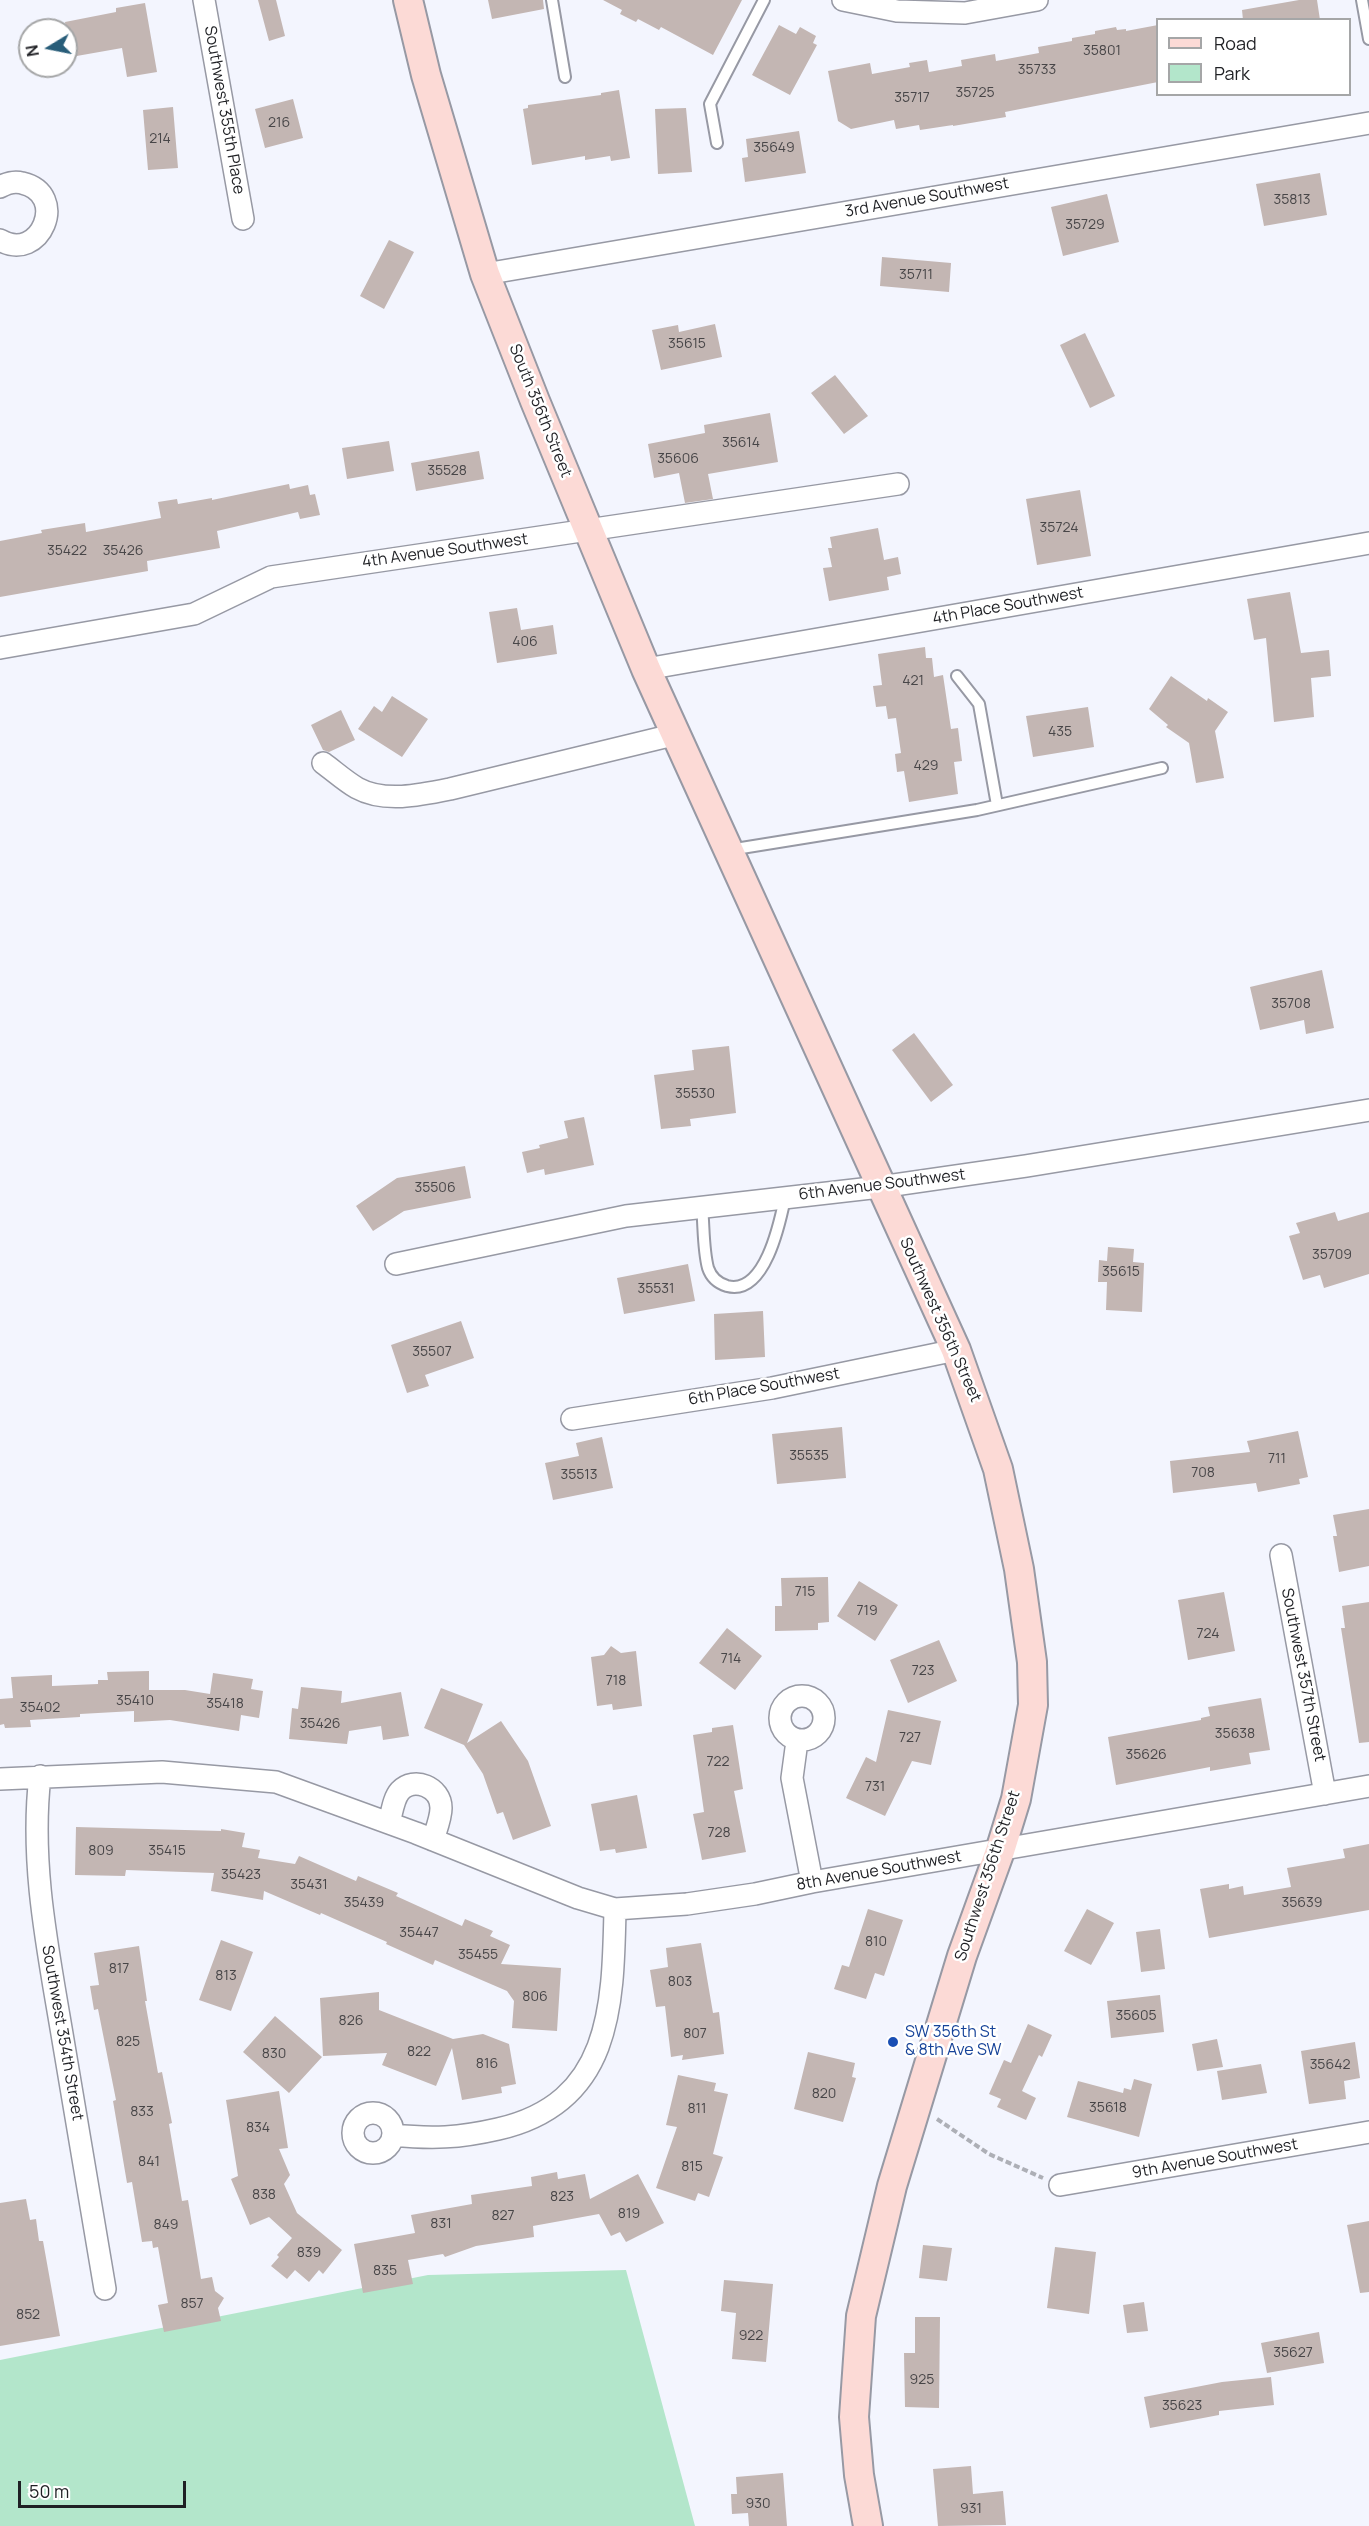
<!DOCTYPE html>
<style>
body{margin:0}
#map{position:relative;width:1369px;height:2526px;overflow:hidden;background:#f3f5fe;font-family:Manrope,sans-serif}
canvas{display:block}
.legend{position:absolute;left:1156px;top:18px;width:195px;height:78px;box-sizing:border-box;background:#fff;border:2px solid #a5a6a7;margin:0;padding:8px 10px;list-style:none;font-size:18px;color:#1f2024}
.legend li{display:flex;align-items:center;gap:12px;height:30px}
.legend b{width:30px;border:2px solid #a5a6a7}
.north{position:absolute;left:18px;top:18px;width:60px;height:60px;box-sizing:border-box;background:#fff;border:2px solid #a5a6a7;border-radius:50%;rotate:260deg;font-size:16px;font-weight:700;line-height:24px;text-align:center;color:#1f2024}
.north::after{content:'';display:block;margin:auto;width:21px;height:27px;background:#285d79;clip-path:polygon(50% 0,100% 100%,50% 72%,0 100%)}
.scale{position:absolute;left:18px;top:2481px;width:168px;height:27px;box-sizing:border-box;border:3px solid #1f2024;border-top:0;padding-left:8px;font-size:18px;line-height:21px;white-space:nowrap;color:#1f2024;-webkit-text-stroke:4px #fff;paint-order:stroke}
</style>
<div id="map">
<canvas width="1369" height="2526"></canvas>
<ul class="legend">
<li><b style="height:8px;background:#fcdad6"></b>Road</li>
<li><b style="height:16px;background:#b3e6cb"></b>Park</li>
</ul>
<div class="north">N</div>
<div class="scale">50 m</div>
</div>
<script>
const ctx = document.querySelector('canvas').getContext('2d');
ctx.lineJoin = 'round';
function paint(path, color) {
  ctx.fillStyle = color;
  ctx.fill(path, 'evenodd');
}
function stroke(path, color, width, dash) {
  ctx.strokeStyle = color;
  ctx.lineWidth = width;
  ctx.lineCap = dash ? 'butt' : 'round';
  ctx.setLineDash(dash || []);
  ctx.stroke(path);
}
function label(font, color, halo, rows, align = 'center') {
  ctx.font = font + ' Manrope,sans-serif';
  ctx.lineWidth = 5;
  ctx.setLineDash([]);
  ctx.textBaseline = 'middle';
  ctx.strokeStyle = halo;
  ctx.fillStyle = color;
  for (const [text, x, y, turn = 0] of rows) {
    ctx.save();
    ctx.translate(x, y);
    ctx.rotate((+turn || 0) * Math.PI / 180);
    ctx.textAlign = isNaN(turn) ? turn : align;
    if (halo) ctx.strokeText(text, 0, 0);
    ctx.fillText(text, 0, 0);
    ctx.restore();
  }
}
const green = new Path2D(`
 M626,2270L695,2526H0V2360L428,2275Z`);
const building = new Path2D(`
 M258,0H276L285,36L269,41Z
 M488,0H543L544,9L492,19Z
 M603,0H742L713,55L661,27L659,30L638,19L636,22L620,14L622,10Z
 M1299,0H1317L1320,20H1243L1242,10Z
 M145,3L157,72L127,77L122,48L71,57L65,22L116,12V8Z
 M779,25L796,34L800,27L816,36L813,43L817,45L790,95L752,75Z
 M1158,25V82L1005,112L1006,117L953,126V125L920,130L919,125L896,129L894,120L851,129L838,121L828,71L870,63L872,74L910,67L909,63L927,60L929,72L962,66L961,60L995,54L996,61L1039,53L1038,47L1072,41V38L1095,34V31L1116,27L1117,30L1126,29V31Z
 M619,90L630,158L611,161L610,156L585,160V156L532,165L523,109L528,108V105L601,95V93Z
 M293,99L303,138L265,148L255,109Z
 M173,107L178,168L148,170L143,110Z
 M686,108L692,172L658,174L655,109Z
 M799,131L806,173L745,182L742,158L748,157L746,139Z
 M1320,173L1327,215L1264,226L1256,184Z
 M1107,194L1119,242L1063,256L1051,207Z
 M389,240L414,252L384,309L360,296Z
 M882,257L951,263L949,292L880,286Z
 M715,324L722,357L661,370L652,330L678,325L679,332Z
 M1085,333L1115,396L1090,408L1060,345Z
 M835,375L868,416L844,434L811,393Z
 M770,413L778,462L708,474L713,499L685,503L679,473L654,478L648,444L705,433L704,425Z
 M389,441L394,471L347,479L342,448Z
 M479,451L484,479L416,491L411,463Z
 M289,484L290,489L308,485L310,495L315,494L320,515L300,519L298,512L217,531L220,548L147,561L148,571L0,597V541L42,533L41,530L85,523L86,532L161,518L158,502L177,499L178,504L212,498V500Z
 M1080,490L1091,556L1037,565L1026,499Z
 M878,528L884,560L898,557L901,574L887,577L889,590L829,601L823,568L832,567L828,548H832L830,537Z
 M1290,592L1301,653L1329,650L1331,676L1311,678L1314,717L1274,722L1266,638L1254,640L1247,599Z
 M517,608L521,630L553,625L557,654L497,663L489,612Z
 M925,647L926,658H932L934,677L943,675L951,729L958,728L962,761L954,762L958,794L909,802L904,771L897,772L895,754L901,753L896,718L888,719L886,706L876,707L873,686L882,685L878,654Z
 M1171,676L1207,701L1208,698L1228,712L1215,731L1224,778L1196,783L1189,743L1166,727L1168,725L1149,709Z
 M392,696L428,719L402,757L358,729L374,706L382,712Z
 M1088,707L1094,747L1033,757L1026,716Z
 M341,710L355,740L329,752L323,750L311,725Z
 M1322,970L1334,1028L1306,1034L1304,1020L1260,1030L1250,987Z
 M914,1033L953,1085L931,1102L892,1050Z
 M729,1046L736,1113L690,1119L691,1126L661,1129L654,1075L694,1070L692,1050Z
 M584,1117L594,1165L545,1175L544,1169L527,1173L522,1152L540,1148L539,1145L568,1138L564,1121Z
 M465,1166L471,1198L404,1211L373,1231L356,1206L397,1178Z
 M1335,1212L1338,1221L1369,1212V1274L1324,1288L1320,1275L1303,1280L1289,1236L1300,1233L1296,1223Z
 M1108,1247L1134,1249L1133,1262L1144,1263L1142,1312L1106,1310L1107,1282H1098L1099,1260L1107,1261Z
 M688,1264L695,1301L624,1314L617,1278Z
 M763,1311L765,1357L715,1360L714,1314Z
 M461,1321L474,1358L425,1375L429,1386L407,1393L391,1345Z
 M842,1427L846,1478L777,1484L772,1434Z
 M1298,1431L1308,1477L1299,1479L1300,1484L1258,1492L1256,1483L1173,1493L1170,1461L1250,1452L1247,1441Z
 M602,1437L613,1488L553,1500L545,1463L579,1456L576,1443Z
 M1369,1509V1566L1339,1572L1333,1536H1337L1333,1515Z
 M828,1577L829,1622L818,1623V1630L775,1631V1606H782L781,1578Z
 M859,1581L898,1605L875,1641L837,1616Z
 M1224,1592L1235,1651L1188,1660L1178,1600Z
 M1369,1602V1742L1359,1743L1341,1628H1345L1342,1606Z
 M727,1628L762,1656L735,1690L699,1663Z
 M939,1640L957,1681L908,1703L890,1660Z
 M611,1646L621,1653L636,1651L642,1706L613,1710L612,1704L597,1706L591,1657L604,1655Z
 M149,1671V1690H185L210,1694L213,1673L253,1679L251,1689L263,1691L259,1718L241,1715L239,1731L170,1720L134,1722V1711L80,1714V1717L30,1720L31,1727L5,1728L4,1724L0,1725V1699L13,1698L11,1677L52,1675V1686L98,1684V1680H108L107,1672Z
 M301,1687L342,1691L341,1703L401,1692L409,1736L383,1740L381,1726L349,1731L347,1744L289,1739L292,1708L298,1709Z
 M441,1688L483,1704L467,1743L501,1721L528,1761L551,1826L513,1840L503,1812L497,1814L483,1774L464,1745L424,1728Z
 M1261,1698L1270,1750L1249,1753L1251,1764L1210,1771V1767L1116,1785L1108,1737L1201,1720V1718L1210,1716L1208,1707Z
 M888,1710L941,1721L931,1765L912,1761L885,1816L846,1798L866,1757L876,1762Z
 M733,1725L743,1789L734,1791L746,1852L702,1860L693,1814L704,1812L693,1735L712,1732V1728Z
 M637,1795L647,1848L616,1853L615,1849L600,1851L591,1804Z
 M76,1827L221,1831V1829L245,1833L242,1847L260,1850L258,1858L295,1864L299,1856L356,1881L358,1876L398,1893L396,1896L462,1926L465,1919L493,1931L490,1936L510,1945L501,1964L561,1968L557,2031L512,2028L514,2001L507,1991L435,1960L433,1965L386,1944L387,1942L321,1913L320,1915L264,1891L263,1900L211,1891L214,1873L126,1870L125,1876L75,1875Z
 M1369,1844V1910L1209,1938L1200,1889L1229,1884V1889L1243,1886L1244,1895L1291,1887L1287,1868L1345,1858L1343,1849Z
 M868,1909L903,1920L884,1976L875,1973L866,1999L834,1989L842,1965L849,1967Z
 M1087,1909L1114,1923L1091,1965L1064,1951Z
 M1160,1929L1165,1969L1141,1972L1136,1932Z
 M221,1940L253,1952L231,2011L199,2000Z
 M701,1943L713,2013L719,2012L724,2054L682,2060L683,2055L671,2057L665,2006L656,2007L650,1970L668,1967L666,1948Z
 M139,1946L147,2001H145L158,2073L162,2072L172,2123L169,2124L182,2201L188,2200L201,2279L212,2277L215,2291L224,2298L218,2308L221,2321L164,2332L158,2305L168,2303L158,2247L153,2248L152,2241L142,2242L132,2182L127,2183L113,2101L116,2100L98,2009L94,2010L90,1986L99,1985L94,1953Z
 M379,1992V2010L453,2039L483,2034L509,2044L516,2084L501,2087L502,2093L462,2100L452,2048L436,2086L382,2065L387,2053L323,2056L320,1998Z
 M1160,1995L1164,2032L1111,2038L1107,2001Z
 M275,2016L322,2057L289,2093L243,2052Z
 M1028,2024L1052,2035L1042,2057L1039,2055L1022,2091L1036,2098L1026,2120L997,2107L1001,2099L989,2094L1004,2060L1011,2063Z
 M1217,2039L1223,2067L1197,2071L1192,2044Z
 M1355,2042L1360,2078L1344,2081L1346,2099L1309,2104L1301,2051Z
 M808,2052L855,2063L852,2077L856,2078L843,2122L794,2109Z
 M1261,2064L1267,2093L1222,2100L1217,2071Z
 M678,2075L716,2083L714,2091L728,2094L713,2154L723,2157L709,2197L698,2193L695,2201L656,2188L677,2127L666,2125Z
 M1134,2079L1152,2084L1139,2137L1067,2117L1078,2081L1123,2093L1124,2088L1131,2090Z
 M279,2091L288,2148L279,2149L290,2175L284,2184L297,2213L342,2250L323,2274L319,2270L309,2282L295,2270L287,2279L271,2266L279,2257L277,2255L292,2238L269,2217L250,2225L231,2179L238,2176L226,2100Z
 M557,2172L558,2179L585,2174L590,2199L638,2174L664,2223L626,2242L620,2232L611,2236L599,2214L533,2226L534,2237L476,2246L445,2257L443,2254L408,2260L413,2284L363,2293L354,2244L415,2233L411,2215L472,2204L471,2195L532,2186L531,2177Z
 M26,2199L30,2220L36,2219L39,2241H43L60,2336L0,2346V2203Z
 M1369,2221V2292L1360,2293L1347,2225Z
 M923,2245L952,2248L947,2281L919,2278Z
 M1055,2247L1096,2252L1089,2314L1047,2308Z
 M724,2280L773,2284L766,2362L732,2359L736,2313L721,2311Z
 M1144,2302L1148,2331L1127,2333L1123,2305Z
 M915,2317H940L939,2408L905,2407L904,2353H915Z
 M1319,2332L1324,2363L1267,2373L1261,2343Z
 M1271,2377L1274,2405L1219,2411V2415L1150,2428L1144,2397L1222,2382Z
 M971,2466L973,2494L1003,2491L1006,2525L938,2526L933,2469Z
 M783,2473L787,2526H749L748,2513L732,2514L731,2494H737L736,2477Z`);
const path = new Path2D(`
 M937,2119L989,2154L1043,2178`);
const service = new Path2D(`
 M552,0L565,77
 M1362,0L1369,39
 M717,143L710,104L764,0
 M957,676L979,704L997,805
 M729,850L977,810L1162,768
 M702,1207C704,1226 703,1249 708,1268C711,1277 717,1283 727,1286C765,1296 780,1222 785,1198`);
const minor = new Path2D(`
 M204,0L243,219
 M843,0L897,11L965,13L1037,0
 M0,187C7,183 15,181 22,183C70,194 40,264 0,240
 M485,274L1369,123
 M0,648L194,614L271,577L898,484
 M646,669L1369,543
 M323,763C334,771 345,781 357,788C384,803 421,795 450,789L677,734
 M396,1264L626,1216L880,1187L1026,1166L1369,1110
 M572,1419L772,1388L956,1350
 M1281,1555L1325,1794
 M780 1718a22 22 0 1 1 44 0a22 22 0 1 1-44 0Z
 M797,1741L792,1778L812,1882
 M40,1776C30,1861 47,1945 61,2028C76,2115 90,2202 105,2289
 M0,1779L162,1772L276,1782L416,1833L578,1898L615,1909L687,1904L755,1894L812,1882L1369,1786
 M389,1823C392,1813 393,1799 400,1791C414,1776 441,1787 441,1808C441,1818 436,1830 433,1840
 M353 2133a20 20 0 1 1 40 0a20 20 0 1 1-40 0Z
 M393,2135C432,2139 459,2138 498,2129C612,2103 613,2006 615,1909
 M1060,2185L1369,2132`);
const secondary = new Path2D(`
 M408,0L426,75L485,274L535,401L646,669L956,1350L998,1469L1019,1569L1032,1662L1033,1705L1016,1799L1000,1851L962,1956L892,2186L861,2316L854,2417L859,2475L868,2526`);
const markers = [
 [893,2042,6,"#1a4fb4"]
];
const numberNames = [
 ["35801",1102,51],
 ["35733",1037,70],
 ["35725",975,93],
 ["35717",912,98],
 ["216",279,123],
 ["214",160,139],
 ["35649",774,148],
 ["35813",1292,200],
 ["35729",1085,225],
 ["35711",916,275],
 ["35615",687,344],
 ["35614",741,443],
 ["35606",678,459],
 ["35528",447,471],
 ["35724",1059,528],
 ["35422",67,551],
 ["35426",123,551],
 ["406",525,642],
 ["421",913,681],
 ["435",1060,732],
 ["429",926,766],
 ["35708",1291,1004],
 ["35530",695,1094],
 ["35506",435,1188],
 ["35709",1332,1255],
 ["35615",1121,1272],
 ["35531",656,1289],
 ["35507",432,1352],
 ["35535",809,1456],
 ["711",1277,1459],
 ["708",1203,1473],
 ["35513",579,1475],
 ["715",805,1592],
 ["719",867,1611],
 ["724",1208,1634],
 ["714",731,1659],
 ["723",923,1671],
 ["718",616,1681],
 ["35410",135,1701],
 ["35418",225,1704],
 ["35402",40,1708],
 ["35426",320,1724],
 ["35638",1235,1734],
 ["727",910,1738],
 ["35626",1146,1755],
 ["722",718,1762],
 ["731",875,1787],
 ["728",719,1833],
 ["809",101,1851],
 ["35415",167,1851],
 ["35423",241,1875],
 ["35431",309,1885],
 ["35439",364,1903],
 ["35639",1302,1903],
 ["35447",419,1933],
 ["810",876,1942],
 ["35455",478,1955],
 ["817",119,1969],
 ["813",226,1976],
 ["803",680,1982],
 ["806",535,1997],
 ["35605",1136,2016],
 ["826",351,2021],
 ["807",695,2034],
 ["825",128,2042],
 ["822",419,2052],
 ["830",274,2054],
 ["816",487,2064],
 ["35642",1330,2065],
 ["820",824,2094],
 ["35618",1108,2108],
 ["811",697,2109],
 ["833",142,2112],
 ["834",258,2128],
 ["841",149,2162],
 ["815",692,2167],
 ["838",264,2195],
 ["823",562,2197],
 ["819",629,2214],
 ["827",503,2216],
 ["831",441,2224],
 ["849",166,2225],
 ["839",309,2253],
 ["835",385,2271],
 ["857",192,2304],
 ["852",28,2315],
 ["922",751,2336],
 ["35627",1293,2353],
 ["925",922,2380],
 ["35623",1182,2406],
 ["930",758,2504],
 ["931",971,2509]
];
const streetNames = [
 ["Southwest 355th Place",224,110,80],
 ["3rd Avenue Southwest",927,198,-10],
 ["South 356th Street",540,411,68],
 ["4th Avenue Southwest",445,551,-8],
 ["4th Place Southwest",1008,606,-10],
 ["6th Avenue Southwest",882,1185,-7],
 ["Southwest 356th Street",940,1320,66],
 ["6th Place Southwest",764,1387,-10],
 ["Southwest 357th Street",1303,1675,79],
 ["8th Avenue Southwest",879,1871,-10],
 ["Southwest 356th Street",988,1876,-72],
 ["Southwest 354th Street",62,2033,80],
 ["9th Avenue Southwest",1215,2159,-10]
];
const transitNames = [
 ["SW 356th St",905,2033],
 ["& 8th Ave SW",905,2051]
];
paint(green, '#b3e6cb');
paint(building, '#c3b6b3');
stroke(service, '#9799a4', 14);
stroke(minor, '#9799a4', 24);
stroke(secondary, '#9799a4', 32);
stroke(path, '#adafb6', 4, [6, 3]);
stroke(service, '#fff', 10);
stroke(minor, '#fff', 21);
stroke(secondary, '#fcdad6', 28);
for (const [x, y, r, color] of markers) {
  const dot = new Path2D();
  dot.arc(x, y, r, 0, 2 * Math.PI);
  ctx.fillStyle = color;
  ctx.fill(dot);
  stroke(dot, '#fff', 2);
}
label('14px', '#484648', null, numberNames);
label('16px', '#1f2024', '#fff', streetNames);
label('16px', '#164399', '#fff', transitNames, 'left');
</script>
